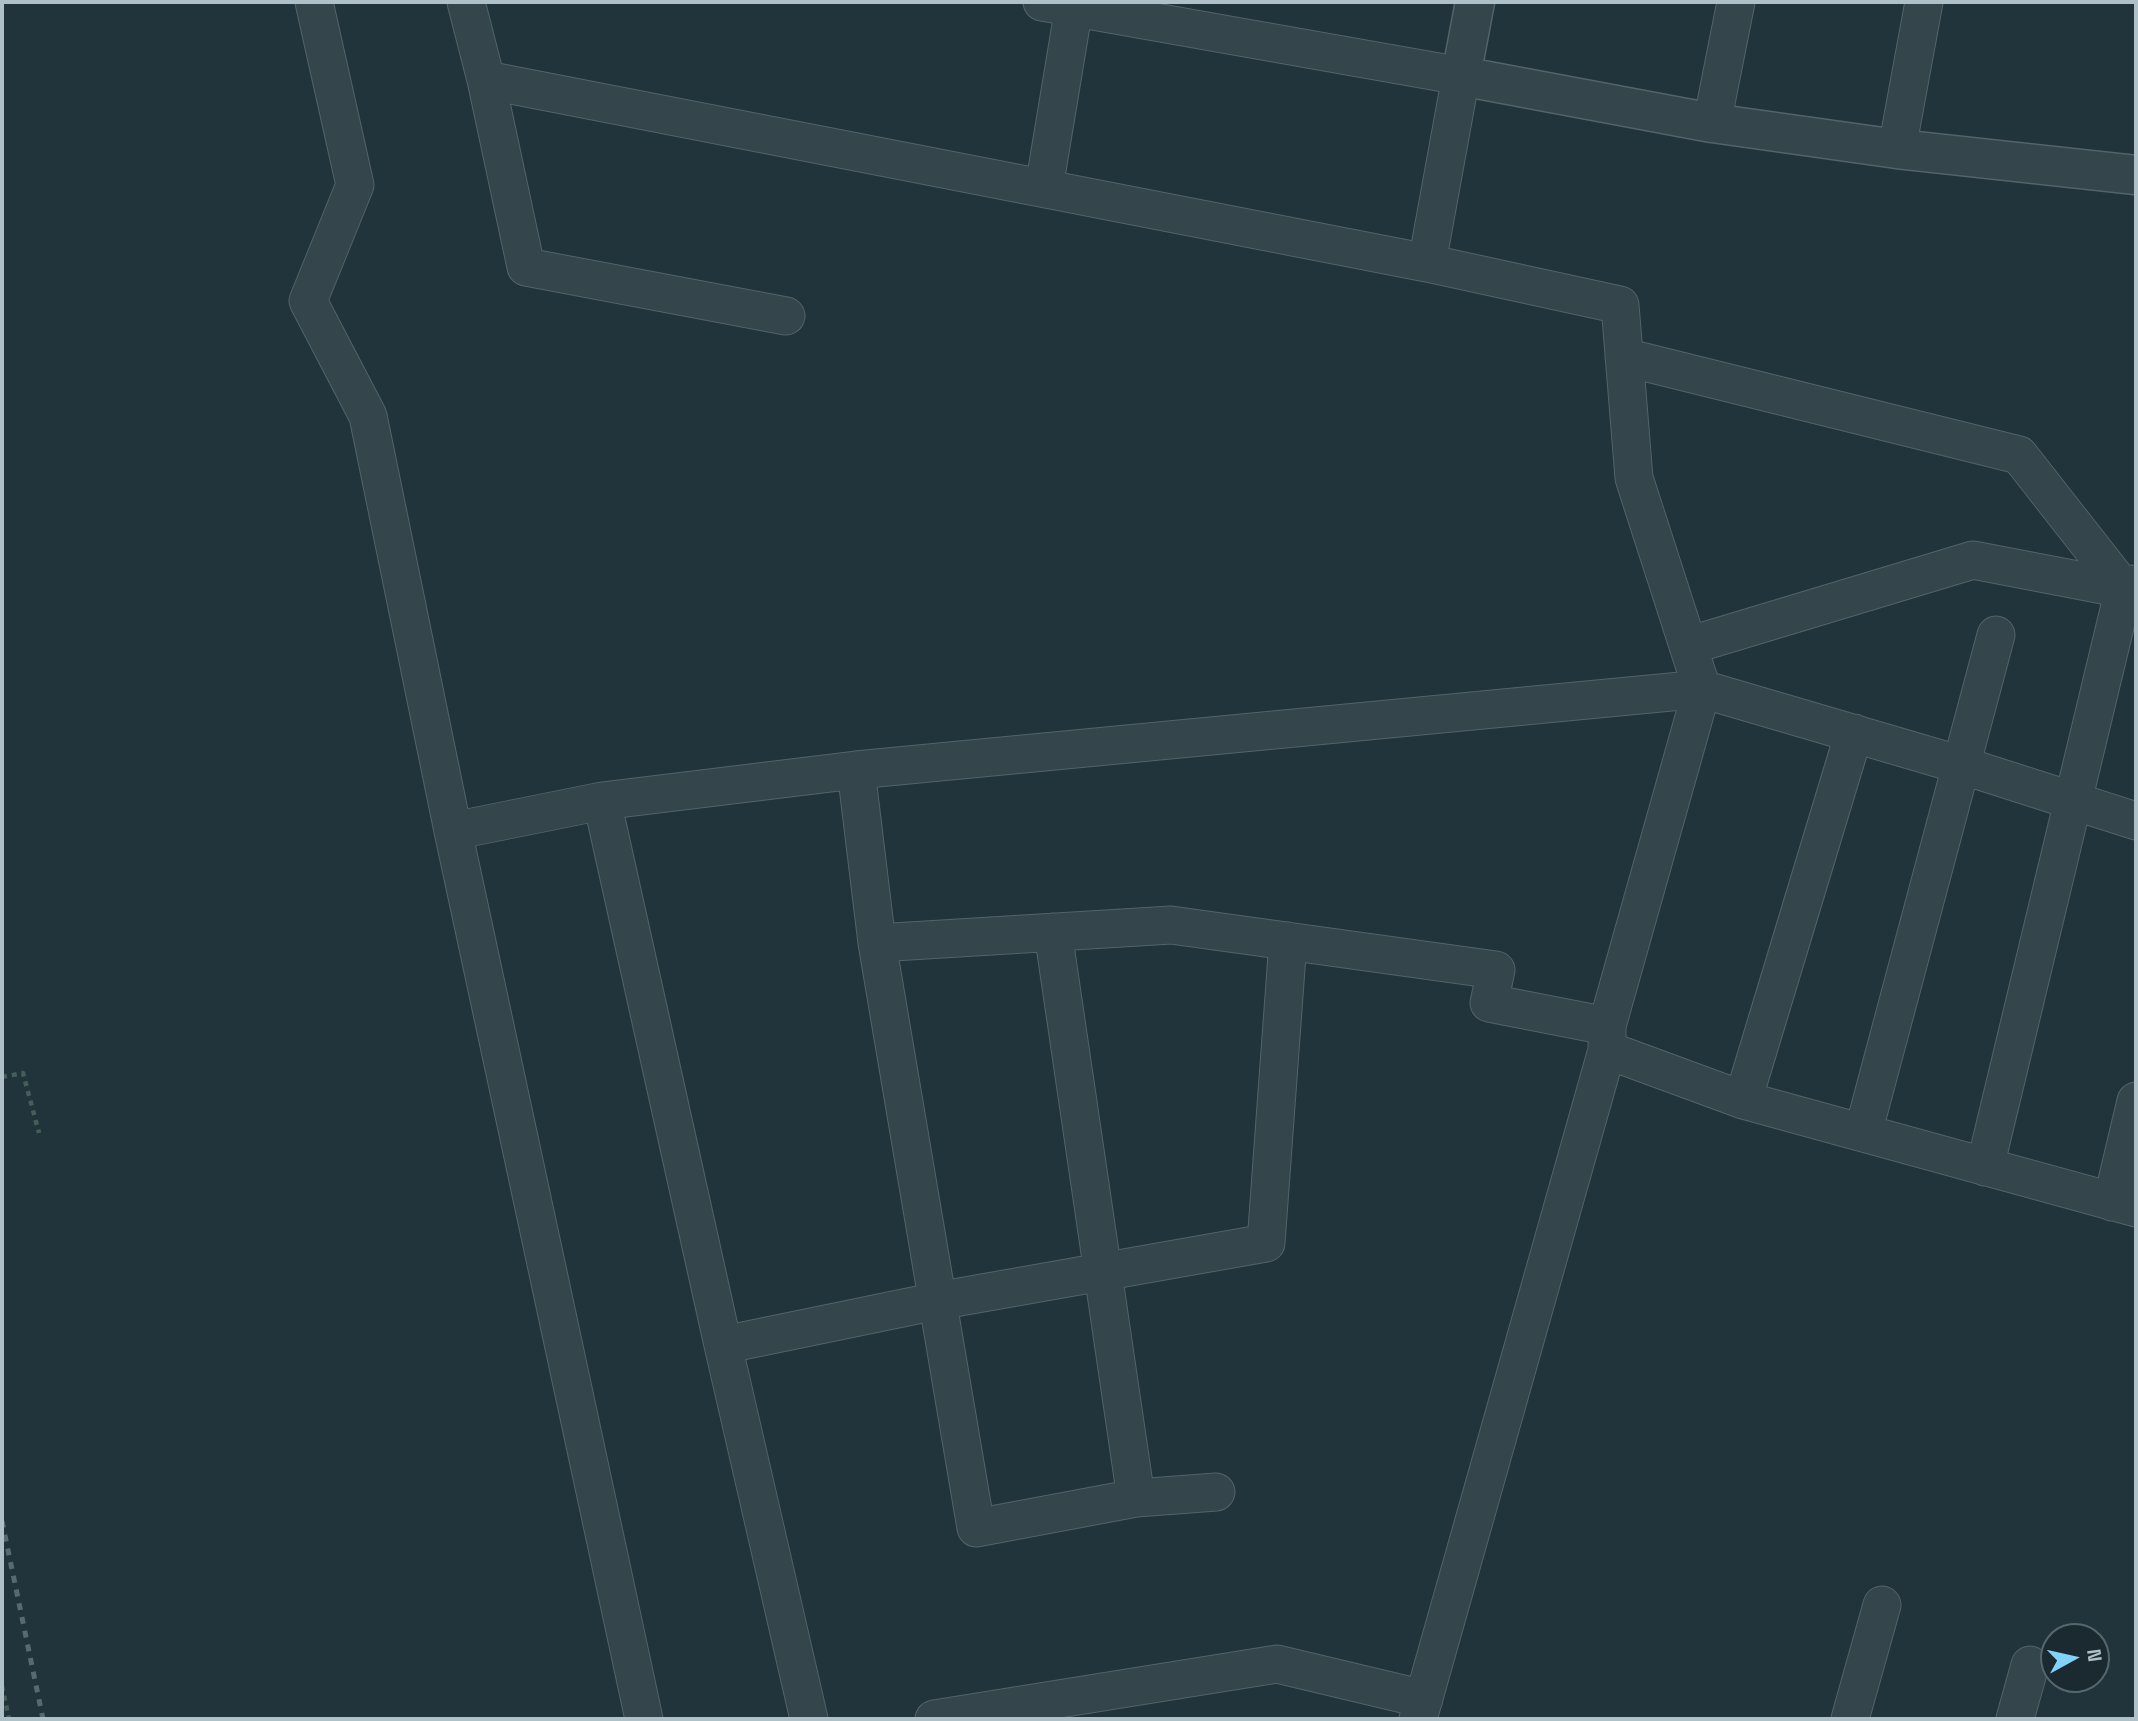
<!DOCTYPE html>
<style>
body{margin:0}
#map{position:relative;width:2138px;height:1721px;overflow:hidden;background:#21343b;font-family:"Space Grotesk",sans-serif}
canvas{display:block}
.frame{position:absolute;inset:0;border:4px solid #b0c0c8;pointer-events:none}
.north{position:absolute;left:2040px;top:1623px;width:70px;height:70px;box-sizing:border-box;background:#1a2a30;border:2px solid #56666d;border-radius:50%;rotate:82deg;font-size:19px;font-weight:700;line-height:28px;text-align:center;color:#b0c0c8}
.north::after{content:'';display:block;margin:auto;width:24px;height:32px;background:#81d3fc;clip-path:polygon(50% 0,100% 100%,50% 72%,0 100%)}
</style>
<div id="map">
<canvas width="2138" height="1721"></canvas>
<div class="frame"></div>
<div class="north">N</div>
</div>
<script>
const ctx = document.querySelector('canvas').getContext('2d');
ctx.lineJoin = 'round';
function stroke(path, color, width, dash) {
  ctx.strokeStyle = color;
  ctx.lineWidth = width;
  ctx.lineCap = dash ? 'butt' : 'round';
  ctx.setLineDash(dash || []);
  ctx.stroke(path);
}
const path = new Path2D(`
 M2,1077L23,1073L39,1133
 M2,1686L9,1719`);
const minor = new Path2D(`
 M314,2L355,185L308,301L368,416L453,831L644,1719
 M466,2L486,80L1427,263
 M1042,2L1461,76L1427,263L1620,305L1634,478L1702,689L1607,1026V1050L1743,1100L2136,1208
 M486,80L526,267L786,316
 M1712,123L1736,2
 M1897,149L1924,2
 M1044,188L1074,7
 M1624,357L2019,455L2124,589
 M1688,646L1973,560L2124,589L2132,584
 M856,770L877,943L976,1528L1136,1498L1216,1492
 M602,801L723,1345
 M453,831L602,801L856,770L1702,689L1961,765L2136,821
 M1053,932L1136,1498
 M877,943L1171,925L1496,970L1489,1003L1607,1026
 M1743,1100L1854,733
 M1863,1133L1996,635
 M1985,1167L2124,589
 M2112,1202L2136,1101
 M809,1719L723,1345L937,1301L1266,1243L1288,941
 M934,1719L1277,1664L1424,1699
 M1418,1719L1607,1050
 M1850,1719L1882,1605
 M2015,1719L2030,1665`);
const tertiary = new Path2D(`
 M1475,2L1461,76L1712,123L1897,149L2136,175`);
const rail = new Path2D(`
 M2,1521L43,1719`);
stroke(minor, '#536369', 39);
stroke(tertiary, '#536369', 41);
stroke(path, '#455e5a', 4.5, [5, 5]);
stroke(minor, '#35454c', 37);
stroke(tertiary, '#35454c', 38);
stroke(rail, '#576a73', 5, [7, 7]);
</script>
